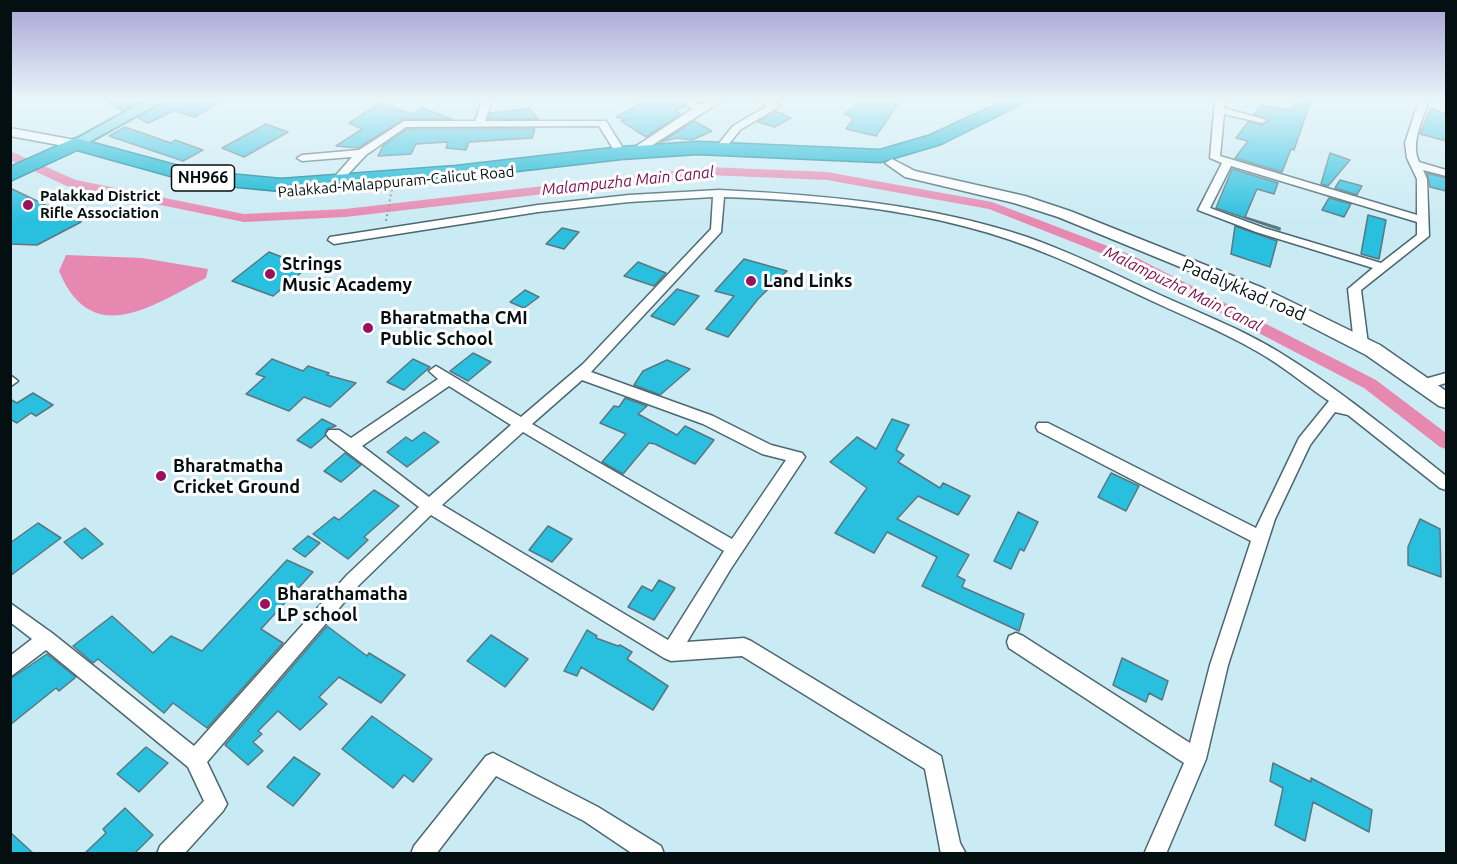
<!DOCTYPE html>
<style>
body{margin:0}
#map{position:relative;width:1457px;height:864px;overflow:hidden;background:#cbebf4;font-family:Ubuntu,sans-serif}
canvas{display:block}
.frame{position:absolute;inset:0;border:12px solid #040f12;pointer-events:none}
</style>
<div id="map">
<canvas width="1457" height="864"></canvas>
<div class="frame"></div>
</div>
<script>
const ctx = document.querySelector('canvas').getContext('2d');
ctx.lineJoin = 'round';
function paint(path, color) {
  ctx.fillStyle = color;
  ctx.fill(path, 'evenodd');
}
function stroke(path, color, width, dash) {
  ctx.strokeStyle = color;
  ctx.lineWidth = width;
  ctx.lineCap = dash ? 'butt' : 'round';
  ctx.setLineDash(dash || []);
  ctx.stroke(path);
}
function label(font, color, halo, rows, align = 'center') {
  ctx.font = font + ' Ubuntu,sans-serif';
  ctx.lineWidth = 6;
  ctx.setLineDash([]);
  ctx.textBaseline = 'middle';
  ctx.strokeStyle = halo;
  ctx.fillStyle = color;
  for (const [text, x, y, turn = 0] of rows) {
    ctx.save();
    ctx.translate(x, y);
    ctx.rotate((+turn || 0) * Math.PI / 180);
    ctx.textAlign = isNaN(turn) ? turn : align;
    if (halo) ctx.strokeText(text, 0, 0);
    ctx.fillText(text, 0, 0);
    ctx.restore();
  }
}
const water = new Path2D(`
 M66,255L142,258L208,269L206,278C153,305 92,350 59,271Z`);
const canal = new Path2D(`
 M10,151L76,180L244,214L345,209L708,167L827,172L992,202L1131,255L1376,380L1446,433V449L1440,447L1364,388L1121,261L989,209L827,180L708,175L345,217L244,222L67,186L10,160Z`);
const building = new Path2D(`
 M102,100H142L123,111Z
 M167,100H223L195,117L174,111L148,123L138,118Z
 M647,100H678L685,106L675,111L681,114L646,137L621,121L627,120L616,117Z
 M860,100H873V104H898L876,136L846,129L854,118L844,114Z
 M1295,100H1311L1294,150L1291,149L1282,172L1235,158L1248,141L1236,138L1248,122L1261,125L1269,121L1254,114L1261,105L1292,110Z
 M380,103L413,114L422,108L452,119H404L358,148L336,146L362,129L349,123Z
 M529,108L538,119H488L490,113Z
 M1431,108L1446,114V141L1420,134Z
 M776,111L791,118L774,127L758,122Z
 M694,121L712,131L692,140L677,138L661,142Z
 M266,124L288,132L244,157L222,148Z
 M125,127L171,143L175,140L203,150L183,161L109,136Z
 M407,129H535L532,138L469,142L466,150L446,148L448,142L416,144L411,154L378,156L383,146Z
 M1330,153L1350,160L1328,186L1321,184Z
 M1232,169L1278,183L1274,194L1257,189L1245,217L1280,228V230L1216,208Z
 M1427,173L1446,178V191L1430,187Z
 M1340,180L1362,186L1357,195L1335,188Z
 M10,188L81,222L37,245L10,244Z
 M1329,198L1351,204L1344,217L1322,210Z
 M1368,215L1386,220L1379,259L1361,254Z
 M1235,226L1277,241L1270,267L1231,254Z
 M562,228L579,232L564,249L546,244Z
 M269,252L308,267L273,296L232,281Z
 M744,259L787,271L758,299L728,337L706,329L734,296L715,291Z
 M638,262L666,273L654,286L624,276Z
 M677,289L699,296L674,325L651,316Z
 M525,290L539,297L524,308L510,302Z
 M473,353L491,362L468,381L450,371Z
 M272,359L303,371L308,366L329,373L327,375L356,383L330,407L304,397L289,411L246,394L265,377L256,374Z
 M413,359L430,367L404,390L387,382Z
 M667,360L690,369L660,395L634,385L643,371Z
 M33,393L53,405L36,416L31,413L17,423L10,419V399L17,403Z
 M625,398L647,406L638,414L677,435L685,426L714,440L695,464L655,444L649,443L623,474L602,462L626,434L600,423L614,406L619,407Z
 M322,419L336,426L327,429L325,436L311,448L297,440Z
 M892,419L909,425L896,450L904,455L898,462L940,488L943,483L970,496L958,515L918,496L897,519L969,555L957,576L965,580L962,587L1024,614L1019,631L922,586L937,557L887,532L874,553L835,533L867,488L830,462L857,437L876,449Z
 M424,432L439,442L407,467L387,452L406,437L412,441Z
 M345,453L361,465L341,482L324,471Z
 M1111,473L1139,486L1126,511L1098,497Z
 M374,490L399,506L364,537L368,540L348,559L313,534L334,517L339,520Z
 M1018,512L1038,522L1024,551L1020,549L1011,569L994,561Z
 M1420,519L1440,529L1441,577L1408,565V547Z
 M38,523L61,538L10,576V543Z
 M548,526L572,539L552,562L529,550Z
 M85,528L103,544L82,559L64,542Z
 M308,536L320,543L305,557L293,549Z
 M287,560L313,572L261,629L283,643L207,728L173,703L164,713L98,659L93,663L73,646L112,616L153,653L171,636L202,651Z
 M659,580L675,588L654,620L628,607L642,586L652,591Z
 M327,626L367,656L369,653L405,675L381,703L339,677L319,697L327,704L300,730L278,711L258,731L262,734L253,742L263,751L248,765L225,745Z
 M587,630L597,636L596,638L618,646L620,645L632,652L627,659L668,686L653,710L581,667L577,676L564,671Z
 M491,635L528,659L505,687L467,661Z
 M47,654L76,677L59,691L56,688L10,725V679Z
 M1122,658L1168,681L1162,700L1149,693L1146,702L1113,685Z
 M372,716L432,759L413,782L404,775L393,788L342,749Z
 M146,747L168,763L139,792L117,774Z
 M294,757L320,774L293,806L267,787Z
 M1273,763L1311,782V778L1372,810L1369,832L1313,802L1305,841L1275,825L1283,788L1270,781Z
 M125,808L153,835L134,854H84L106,833L103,829Z
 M10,832L34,854H10Z`);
const path = new Path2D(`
 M386,221L392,189`);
const street = new Path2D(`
 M482,100H492L485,121H606L626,153L617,155L599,126L406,127L366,155L338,185L329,183L352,157L302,161L297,158L302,155L359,150L404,121H475Z
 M680,100H692L700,105L710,100H723L640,153H632V149L692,109Z
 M756,100H770L780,106L740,130L725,149H717L716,147L733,126L767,106Z
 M1215,100H1225L1224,108L1267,120L1262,123L1224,114L1220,156L1417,215V179L1407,158L1405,143L1419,100H1429C1423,120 1410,142 1419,162L1446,170V176L1423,170L1427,179L1429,236L1361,290L1368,344L1366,347H1356L1354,344L1348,289L1373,268L1256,232L1198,210L1222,163L1210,158ZM1231,166L1417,222V235L1381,263L1264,228L1210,208Z
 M719,190C823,195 928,204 1027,237C1073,253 1116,275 1160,295C1200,313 1241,329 1279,352C1338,388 1392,433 1446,476V490L1440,488L1348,415L1335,412L1310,445L1275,519L1228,665L1206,759L1166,854H1144L1184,763L1009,648L1007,642L1009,636L1016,633L1023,636L1190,743L1210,665L1251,541L1038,431L1036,427L1038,423H1048L1256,528L1299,438L1329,401C1305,385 1283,366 1258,352C1219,329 1176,313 1135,293C1080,267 1026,242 967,227C888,206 806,200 724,197L721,232L591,372L713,416L771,445L802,453L805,457L730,570L687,642L744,638L751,641L941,756L960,843L966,854H941L925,769L742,656L671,661L664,658L431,515L359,585L207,762L227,804L223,811L184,854H157L160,846L204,801L188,767L46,650L10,677V656L32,639L10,622V603L52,633L194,746L347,575L419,507L329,438L326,434L329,430H339L351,438L438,379L429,371L436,366L521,417L583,364L711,229L713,197L629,202L538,212L334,244L328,240L330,237L538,205L629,195ZM582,380L703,424L762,454L786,460L732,539L532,424ZM449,386L511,425L429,497L362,446ZM523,432L724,551L668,640L442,505Z
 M1446,373V383L1423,390L1416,385L1418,381Z
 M10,375L18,381L11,386H10Z
 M493,753L598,807L661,846L664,854H633L584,821L496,776L436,854H411L414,846L486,756Z`);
const secondary = new Path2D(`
 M10,128L75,140L82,144L75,148L10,136Z
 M892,159L915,171L1025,196L1070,211L1263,288L1380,345L1446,391V408L1439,406L1366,355L1251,296L1058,217L1014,203L905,177L885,163Z`);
const primary = new Path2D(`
 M147,100H165L80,147L75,149L67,144Z`);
const highway = new Path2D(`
 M1006,100H1029L941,144L880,162L698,154L621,159L456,178L281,191L196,183L77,150L10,181V167L75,138L197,171L281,179L456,166L621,147L698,142L880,150L928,136Z`);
const markers = [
 [28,205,6,"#9c1060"],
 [270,274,6,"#9c1060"],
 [751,281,6,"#9c1060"],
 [368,328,6,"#9c1060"],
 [161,476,6,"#9c1060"],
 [265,604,6,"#9c1060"]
];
const farStreetnames = [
 ["Palakkad-Malappuram-Calicut Road",396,182,-5]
];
const farPoinames = [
 ["Palakkad District",40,196],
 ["Rifle Association",40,213]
];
const shields = [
 [203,178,63]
];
const shieldNames = [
 ["NH966",203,178]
];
const farWaternames = [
 ["Malampuzha Main Canal",628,181,-6],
 ["Malampuzha Main Canal",1183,289,26]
];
const poiNames = [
 ["Strings",282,264],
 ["Music Academy",282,285],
 ["Land Links",763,281],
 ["Bharatmatha CMI",380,318],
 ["Public School",380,339],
 ["Bharatmatha",173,466],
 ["Cricket Ground",173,487],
 ["Bharathamatha",277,594],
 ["LP school",277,615]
];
const streetNames = [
 ["Padalykkad road",1244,290,23]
];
paint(water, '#e788b1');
paint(canal, '#e788b1');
paint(building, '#29bfdf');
stroke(building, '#5a777f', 1.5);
stroke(street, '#4b676f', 3);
stroke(secondary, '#4b676f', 3);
stroke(primary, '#01788e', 4);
stroke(highway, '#01788e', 3);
stroke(path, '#89a2a9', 2, [2, 3]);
paint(street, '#fff');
paint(secondary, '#fff');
paint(primary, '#66d0e3');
paint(highway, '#00b1d0');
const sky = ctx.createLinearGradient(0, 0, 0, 221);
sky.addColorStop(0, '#a7a2d2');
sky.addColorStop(0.45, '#e8f6fa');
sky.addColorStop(1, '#e8f6fa00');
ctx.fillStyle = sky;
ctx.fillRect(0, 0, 1457, 221);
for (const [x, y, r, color] of markers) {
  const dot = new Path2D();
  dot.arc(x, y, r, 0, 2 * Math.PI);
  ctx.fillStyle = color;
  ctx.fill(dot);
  stroke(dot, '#fff', 2);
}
label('15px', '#040f12', '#fff', farStreetnames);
label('bold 15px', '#040f12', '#fff', farPoinames, 'left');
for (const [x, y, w] of shields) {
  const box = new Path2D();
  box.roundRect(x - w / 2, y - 13, w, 26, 4.5);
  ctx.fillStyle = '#fff';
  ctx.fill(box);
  stroke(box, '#040f12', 1.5);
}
label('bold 16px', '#040f12', null, shieldNames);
label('italic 16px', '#831150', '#fff', farWaternames);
label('bold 18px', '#040f12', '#fff', poiNames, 'left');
label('18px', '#040f12', '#fff', streetNames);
</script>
